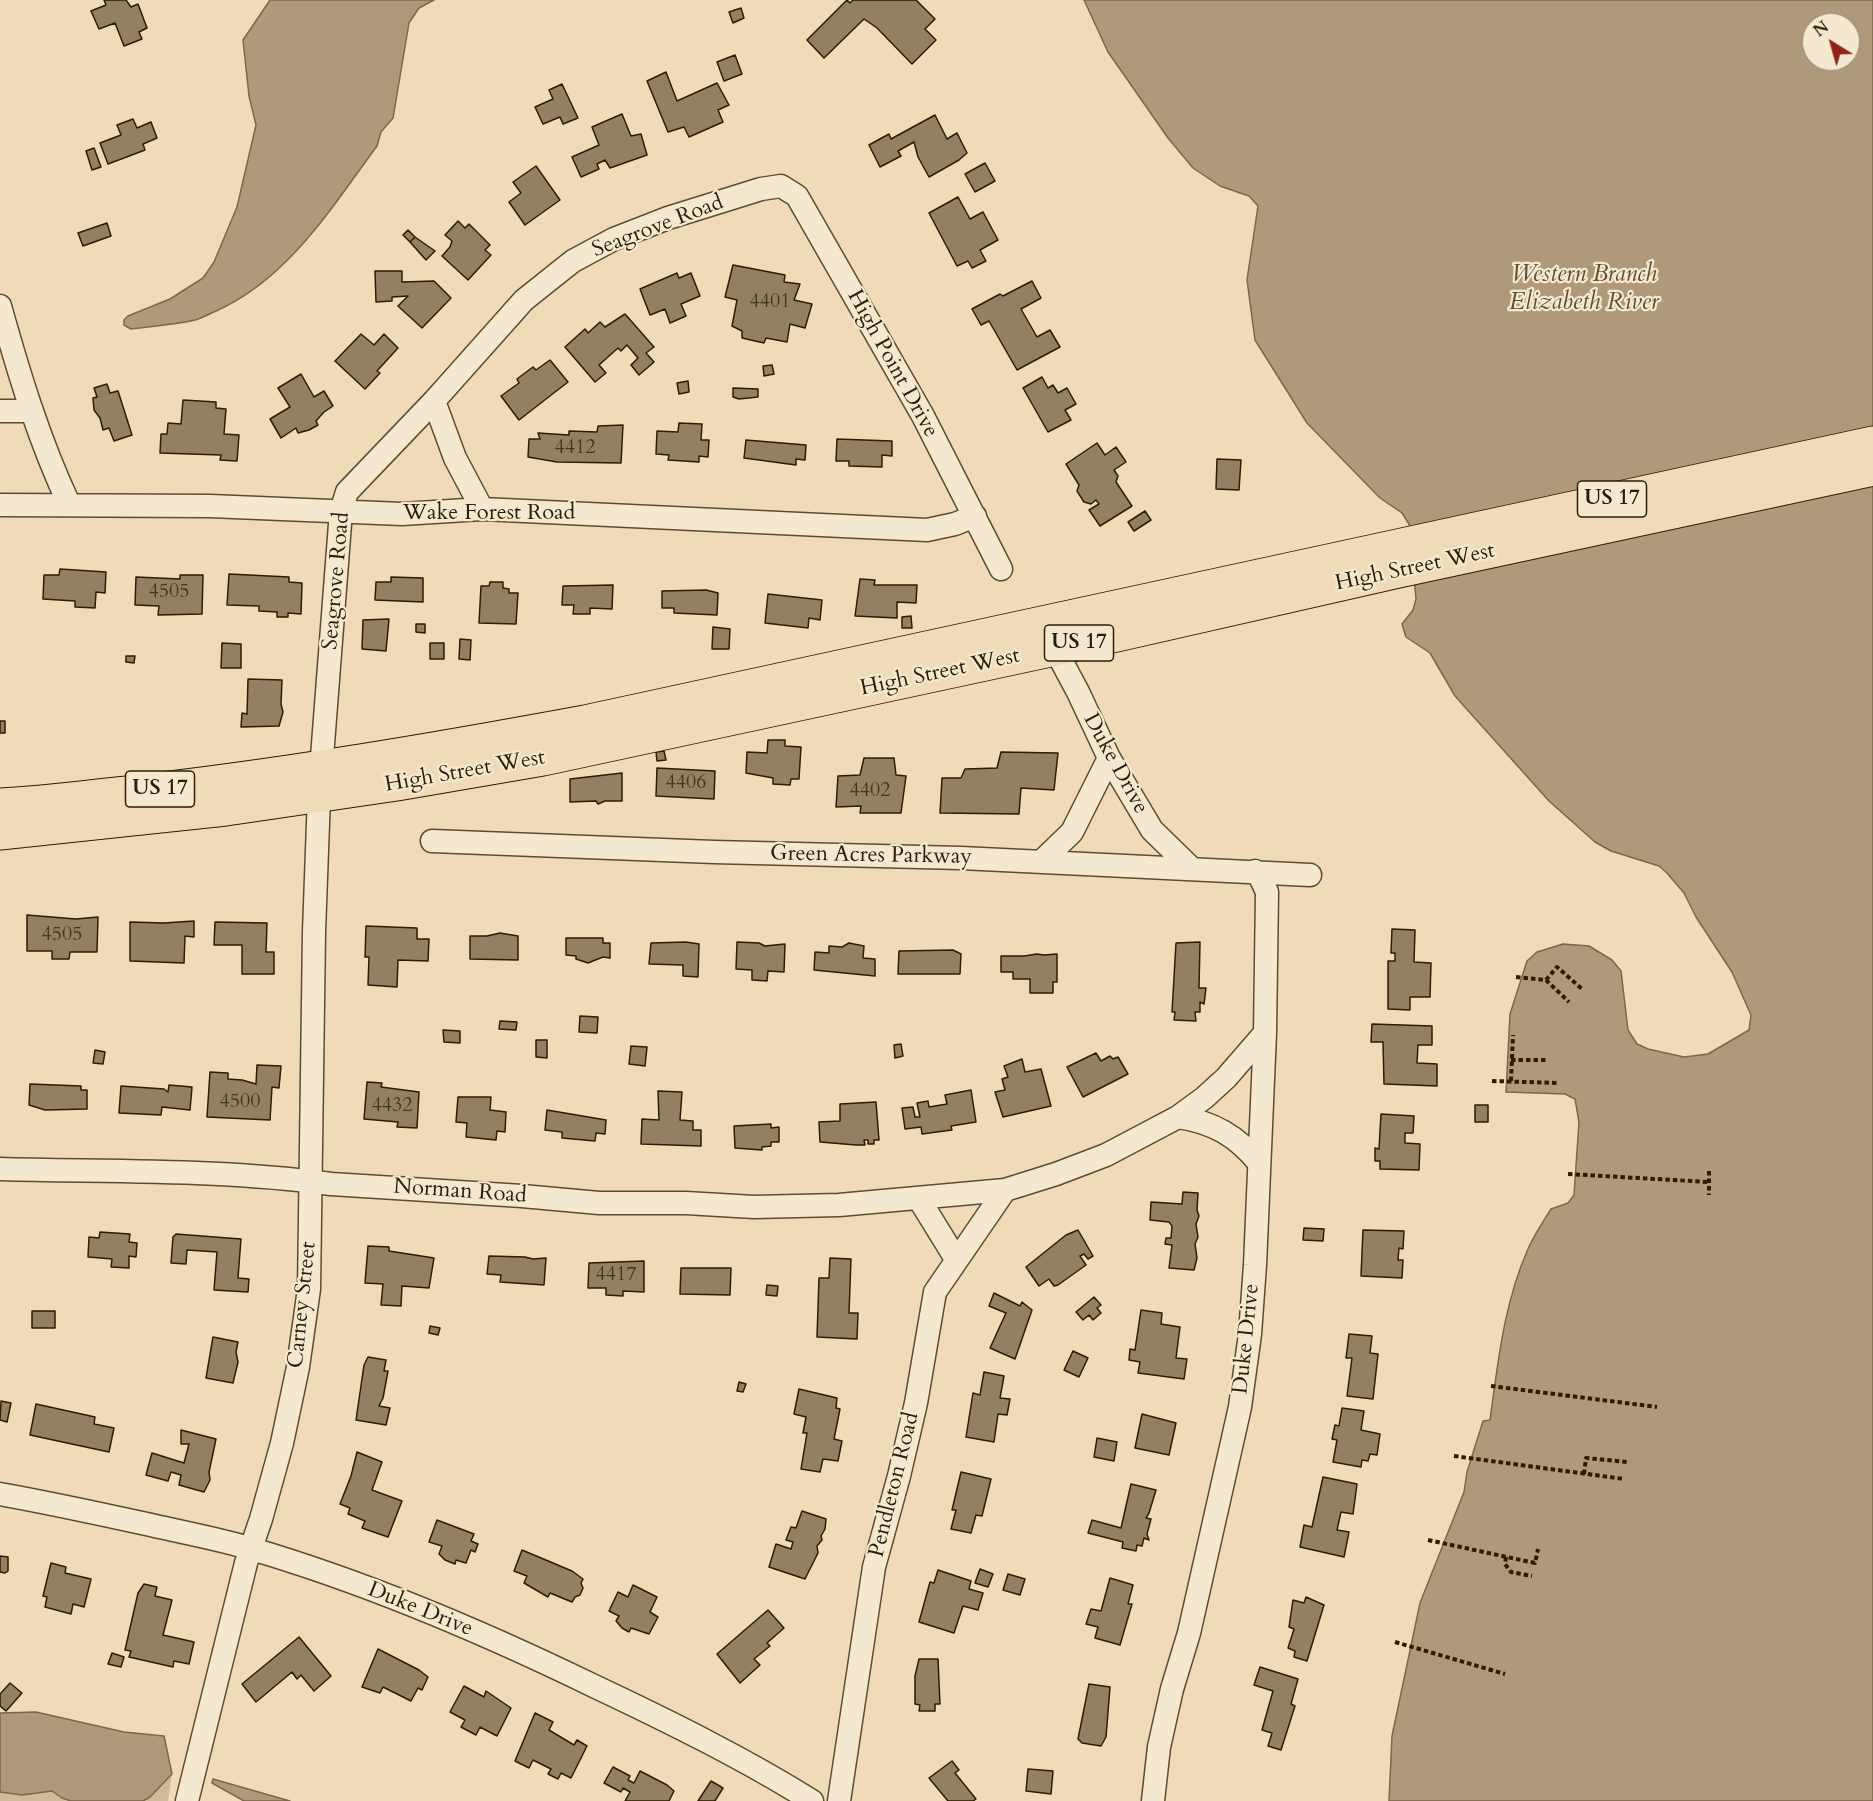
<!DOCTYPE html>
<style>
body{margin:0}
#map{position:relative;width:1873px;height:1801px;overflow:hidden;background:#f0dbb8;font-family:Cardo,serif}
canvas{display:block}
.north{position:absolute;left:1801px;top:12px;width:60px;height:60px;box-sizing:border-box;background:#f5e8d1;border:2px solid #a5967f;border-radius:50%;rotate:323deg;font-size:16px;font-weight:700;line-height:24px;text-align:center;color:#2e1c03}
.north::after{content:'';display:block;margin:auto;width:21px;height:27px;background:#8f2418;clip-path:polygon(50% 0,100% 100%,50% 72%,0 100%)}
</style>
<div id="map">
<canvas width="1873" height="1801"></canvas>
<div class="north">N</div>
</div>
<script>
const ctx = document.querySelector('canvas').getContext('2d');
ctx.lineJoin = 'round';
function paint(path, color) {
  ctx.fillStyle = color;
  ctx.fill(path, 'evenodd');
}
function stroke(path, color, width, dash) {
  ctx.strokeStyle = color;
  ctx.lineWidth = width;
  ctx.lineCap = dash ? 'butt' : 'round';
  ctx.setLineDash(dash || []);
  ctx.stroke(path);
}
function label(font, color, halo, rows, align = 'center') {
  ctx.font = font + ' Cardo,serif';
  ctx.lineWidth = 4.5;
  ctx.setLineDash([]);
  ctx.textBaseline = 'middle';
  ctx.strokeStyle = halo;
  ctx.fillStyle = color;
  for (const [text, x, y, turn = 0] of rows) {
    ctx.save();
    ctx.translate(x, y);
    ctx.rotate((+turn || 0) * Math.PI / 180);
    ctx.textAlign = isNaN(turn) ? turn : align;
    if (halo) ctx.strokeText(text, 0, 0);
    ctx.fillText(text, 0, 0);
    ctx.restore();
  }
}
const green = new Path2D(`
 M172,1774L168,1801H143L150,1797Z
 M52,1791L62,1798L71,1801H0V1792L22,1795Z`);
const water = new Path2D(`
 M270,0H434L419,8L409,23L393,118L381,132L377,146C332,207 288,279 216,311C209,314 202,318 195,320C174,325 152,326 131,329L124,325V320L128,316L170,299L203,278L214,262L237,207L256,125L249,96L243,40Z
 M1084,0H1873V1801H1389L1392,1736L1420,1603L1464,1492L1467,1472L1483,1421L1490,1420C1498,1362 1504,1303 1528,1249C1534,1235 1543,1222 1551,1209L1568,1203L1574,1195L1579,1122L1575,1099L1565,1094L1506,1092L1510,1014L1527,961L1537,952L1563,944L1589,946L1612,960L1621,971L1628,1030L1637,1044L1648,1049L1684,1057L1708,1054L1749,1030L1751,1015L1732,972L1696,917L1684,893L1667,873L1659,866L1611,851L1595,842L1549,801L1455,696L1430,653L1406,637L1402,624L1413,610L1416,599L1409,524L1402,513L1380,498L1307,423L1255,340L1247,280L1258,206L1249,196L1220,186L1193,168L1168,138L1108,52ZM1813,24H1849V60H1813Z
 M36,1712L124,1732L164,1736L172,1774L150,1797L143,1801H71L62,1798L52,1791L22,1795L0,1792V1713Z
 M213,1779L290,1801H244L212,1783Z`);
const building = new Path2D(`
 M104,0H126L131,7L138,4L147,28L139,32L142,39L124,46L115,23L99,29L91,11L106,5Z
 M847,0L850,3L853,0H916L935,19L925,29L936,40L912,64L877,28L864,19L824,58L807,40Z
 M741,8L744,18L733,23L729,12Z
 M735,55L742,74L724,81L717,62Z
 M666,72L677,101L717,83L729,105L718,110L723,122L689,137L684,127L668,132L647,81Z
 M562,84L578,118L563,124L560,117L543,124L535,107L553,99L549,90Z
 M622,114L631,136L641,134L647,155L610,168L605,160L597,164L599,169L581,177L572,157L599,145L592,127Z
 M935,115L947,139L957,133L967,153L959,160L929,177L918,157L914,142L898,151L901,156L880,167L869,145L889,134L891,139Z
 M133,119L137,128L151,122L157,138L143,144L145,150L108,164L100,143L121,135L117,125Z
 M94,148L101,167L92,170L86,151Z
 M985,163L995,181L975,192L965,174Z
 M536,166L560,200L525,225L509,202L521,193L513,182Z
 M958,197L970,219L983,212L998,240L980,250L986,261L972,268L968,261L957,266L929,213Z
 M458,221L465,228L469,224L490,245L485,250L491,255L468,280L442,256L450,247L452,241L445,235Z
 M107,223L111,236L83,246L78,233Z
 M408,230L415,237L410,242L403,235Z
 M415,237L435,251L426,260L410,242Z
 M733,265L785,275L784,282L800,284L794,300L812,304L805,328L790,324L787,342L766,338L764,343L742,338V331L732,326L737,300L725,297Z
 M375,271H402V282L434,281L451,298L422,328L398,306L408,296L392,297V301L376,302Z
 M677,273L679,278L691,273L700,296L681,304L686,316L670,323L665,309L650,315L640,289Z
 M1032,281L1041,298L1021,309L1037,337L1050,330L1060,347L1017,370L989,321L981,325L972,309L1000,294L1003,296Z
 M625,314L654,347L646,353L654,362L639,375L631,365L638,358L627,345L621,351L618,348L599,365L606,373L595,382L565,347L585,329L588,333L600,322L605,327Z
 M361,334L374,345L384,334L398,348L377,371L380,373L365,389L335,361Z
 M550,360L568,382L519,420L501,396L519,383L517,379L533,367L536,370Z
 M772,365L774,374L764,376L763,366Z
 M301,374L314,397L324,391L333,406L324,412L316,421L318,425L309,430L298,433L296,428L281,438L270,419L290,407L278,388Z
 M1042,377L1048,388L1053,385L1058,393L1067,388L1076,404L1065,410L1071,420L1048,432L1023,388Z
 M688,381L689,392L679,394L677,383Z
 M107,384L110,393L118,391L132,435L114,441L109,428L103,430L100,418L94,410L93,398L97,397L94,388Z
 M733,388L758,389V397L739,399L733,397Z
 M183,400L216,402V408L226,409L224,434L239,435L237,461L220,460L221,455L160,453L161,434H167L168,423L181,424Z
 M679,423L702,424L701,440H709L708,457L699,456V462L668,460L669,455L656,454L657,431L678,432Z
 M623,425L621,463L557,462L528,457L529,439H540L538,433L569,435V431L597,432L598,426Z
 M837,439L892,441V456L882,455V467L849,466V461H836Z
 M746,440L806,445L805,460L796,459V465L744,458Z
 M1097,443L1105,455L1116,447L1126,462L1114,470L1118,476L1116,482L1132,506L1100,526L1089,510L1099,504L1096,500L1091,504L1084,502L1077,491L1079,485L1066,464Z
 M1217,459L1241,460L1239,490L1216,489Z
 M1145,511L1151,520L1134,531L1128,522Z
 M60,569L106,572L105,593L96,592L95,608L75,607V601L43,599L44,575H59Z
 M229,574L289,577V582L302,583L301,614L288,613V617H277V612L259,611V606L227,605Z
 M180,575H203L202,614L158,615L159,606L135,605L136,577L180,579Z
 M391,577L423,578V602L375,600L376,582H391Z
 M860,579L875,580L874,585H917L916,603L897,602V618L855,616Z
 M490,582H503V588L509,589V593H518L516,624L479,623L481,586H489Z
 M613,585L612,609L590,608V614H573L574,605H562L563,586Z
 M706,590L718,593L717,615L674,613V608H662V591Z
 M768,594L822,600L820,620L809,618L808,628L765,623Z
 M911,616L912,628H902V617Z
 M389,619L386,651L362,649L363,620Z
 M416,624H425V633L416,632Z
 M713,627L730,629L729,649H712Z
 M460,639L471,640L470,660L459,659Z
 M222,643L241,644V668H221Z
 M430,643H444V659H430Z
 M126,656H135L134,663L126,662Z
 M248,679L282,680L281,704L283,712L279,726L241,727L242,713L247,714Z
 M0,721H5V733H0Z
 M768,740H785V746L801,747L799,779H791L790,785L773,784V778L746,773L747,752L767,753Z
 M664,751L666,760L657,761L656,752Z
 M1001,752L1058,753L1054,790L1021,788L1019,814L940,813L942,778H961L965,769L997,768Z
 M864,758H894L896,775L906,776L901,813H860L861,806L836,807L838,776L860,775Z
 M657,768L715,771L714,799L656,796Z
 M622,773V801H605L598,804L596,801L570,802V779Z
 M27,915L76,919L98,917L97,952H70L69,959H52V951H27Z
 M194,921V937L185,936L184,963L130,961V922L164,923Z
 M215,922L267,923L266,952H274V974H242V945H214Z
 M366,926L417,928V939H429L428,961L398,960L397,987L368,985L369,957H365Z
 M1392,929L1415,930L1414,962L1431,963L1430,997H1410V1010L1388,1009V961H1395V953H1391Z
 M500,933L518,936V960L470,959V936H487Z
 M566,938H603V943H610V958L603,957L588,963L576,959V956L566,955Z
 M686,942L699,944L698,977L683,976V965L649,964L651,943Z
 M737,942L759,943L765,946L785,944L784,972L768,971L767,981L752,980V970L736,969Z
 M1200,942L1199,988H1206L1204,1004L1200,1002V1012H1195L1196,1021L1174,1020L1175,1012H1172L1176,943Z
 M849,943L864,946L863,958L875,959V976L814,970L815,952L829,953V946L842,947Z
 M953,950L961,954L960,974H898L899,951Z
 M1037,954L1044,955L1057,954V982H1053V993H1030V979H1013V972H1001V956H1024Z
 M580,1016L598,1017L597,1033L579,1032Z
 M500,1021L517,1022L516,1030L499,1029Z
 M1372,1024L1432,1026V1045H1418L1417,1063L1437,1064V1086L1384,1084L1383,1042H1371Z
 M443,1030L460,1031V1043L444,1042Z
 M536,1040H547V1058L536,1057Z
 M901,1044L903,1056L895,1058L894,1045Z
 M631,1046L647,1047L645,1066L629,1064Z
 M95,1050L105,1052L103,1064L93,1063Z
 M1096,1053L1101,1061L1110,1056L1113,1059L1118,1057L1128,1074L1083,1097L1067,1067Z
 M1022,1059L1025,1072L1041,1069L1051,1106L1003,1117L995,1092L1005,1090L1002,1079L1008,1077L1004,1066Z
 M257,1065L281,1066L279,1088L272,1087L270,1120L207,1117L210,1072L228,1073V1079L242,1080L256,1084Z
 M367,1082L382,1083L381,1087L419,1092L417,1128L397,1127L398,1122L364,1119Z
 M30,1084L81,1086V1090H87V1109L45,1110L29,1105Z
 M169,1085L192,1087L190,1110L162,1107L161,1115L119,1113L121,1086L164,1089L168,1092Z
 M971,1090L976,1122L951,1126L952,1130L922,1134L921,1127L905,1129L902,1108L913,1107L915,1117H920L917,1103L928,1101L929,1107L947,1104L945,1095Z
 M658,1091L682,1092L680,1120L693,1121V1130H701V1146L641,1144L642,1119L659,1120Z
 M458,1097H491L490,1110L506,1112L505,1132L497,1131L496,1140L466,1137L467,1123L456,1122Z
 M876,1102L879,1140H874V1144H868V1140H864L865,1145H856L820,1142L819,1122L840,1121V1104Z
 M1475,1105H1488V1122H1475Z
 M547,1110L606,1120L605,1134L596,1133L595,1141L562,1138V1132L545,1130Z
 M1381,1114L1414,1116L1413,1133H1405V1143L1420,1144L1419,1170L1380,1169V1161H1375V1148L1379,1149Z
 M771,1124V1128L779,1127V1142H771V1146L762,1147V1150L735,1148L734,1126Z
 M1183,1192L1198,1193L1197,1210L1199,1216L1196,1224L1198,1237L1195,1244L1197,1258L1194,1270L1169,1268L1172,1245L1165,1244L1166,1238H1171L1172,1226L1169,1222L1150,1220L1151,1202L1182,1204Z
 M1304,1228L1324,1229L1323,1241L1303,1240Z
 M1078,1230L1093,1256L1088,1259L1084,1254L1080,1256L1086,1265L1058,1285L1054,1286L1049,1279L1039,1286L1026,1267L1066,1235Z
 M1363,1230L1404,1231L1403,1249L1399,1248L1398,1260H1403L1402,1278L1361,1276Z
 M100,1232L130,1234L129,1242L137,1243L136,1257L129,1256V1268L111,1267L112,1259L88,1257L89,1237L99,1238Z
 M176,1234L241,1239L238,1278L249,1279L248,1292L214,1290L217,1252L187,1250L186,1264L171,1263L173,1237Z
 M368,1246L389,1247V1251L434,1258L429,1288L402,1286L401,1306L381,1305L383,1284L365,1283Z
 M489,1256L525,1257L533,1259L546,1258L544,1285L500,1282L501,1275L487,1274Z
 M830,1258L851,1259L849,1313H858L857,1339L817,1337L819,1278H829Z
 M644,1261V1292L623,1291V1296L606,1295V1288H588L589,1263Z
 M681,1268H731L730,1295L680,1294Z
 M767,1285L778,1286L777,1296L766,1295Z
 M994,1293L1020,1306L1022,1302L1032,1310L1015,1359L990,1348L1006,1313L989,1306Z
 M1094,1297L1101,1305L1097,1308L1101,1313L1093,1320L1089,1315L1083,1320L1076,1312Z
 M1141,1310L1162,1313L1161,1324L1180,1327L1176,1358L1187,1359L1184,1379L1138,1373L1140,1362L1129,1360L1130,1349L1135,1350Z
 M32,1311H55V1328H32Z
 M430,1326L440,1328L438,1335L429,1333Z
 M1349,1334L1372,1336L1370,1353L1378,1354L1373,1399L1347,1396L1352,1358H1346Z
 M213,1337L238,1342L236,1352L238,1362L233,1383L206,1378Z
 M1073,1351L1088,1358L1079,1377L1064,1370Z
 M368,1357L386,1360L384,1371H388L383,1398L379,1406L390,1408L386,1425L356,1420L364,1365Z
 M984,1372L1004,1376L1000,1398L1010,1399L1007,1415L998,1414L994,1442L966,1437L973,1393L980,1395Z
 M739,1382L746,1384L743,1392L737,1391Z
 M799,1389L837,1398L836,1408L840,1409L834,1439L842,1441L838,1461L823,1459L820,1472L801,1469L807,1433H803L806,1417L794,1414Z
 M1,1401L11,1403L7,1422L0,1420Z
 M36,1404L95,1417L94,1424L114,1428L109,1452L30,1435Z
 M1342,1408L1364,1411L1361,1430L1380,1434L1377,1455L1370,1454L1368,1461L1362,1460L1361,1467L1333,1462L1337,1440L1332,1439L1335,1425L1339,1426Z
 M1142,1414L1176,1423L1169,1455L1135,1448Z
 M181,1430L216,1439L209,1472L210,1480L204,1492L179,1485L181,1475L171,1472L168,1481L146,1475L152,1453L184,1463L189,1444H181Z
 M1097,1438L1117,1442L1114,1461L1094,1457Z
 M357,1452L382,1462L372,1490L402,1501L388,1537L362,1528L365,1521L348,1514L350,1508L340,1504L351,1476Z
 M961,1472L991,1479L982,1516L976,1515L971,1533L951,1529L956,1510H952Z
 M1323,1477L1357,1484L1353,1514L1341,1512L1337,1530L1349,1532L1344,1557L1300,1547L1304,1525L1312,1527Z
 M1131,1484L1156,1490L1149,1513L1146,1518L1151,1519L1147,1534L1149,1540L1144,1538L1142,1546L1137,1545L1136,1551L1122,1548L1123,1542L1088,1533L1092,1520L1121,1528Z
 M802,1511L826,1519L825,1529L821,1536L822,1540L817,1546L818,1553L805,1579L769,1567L776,1544L791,1549L793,1542L786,1540L791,1527L796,1528Z
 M437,1520L474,1534L471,1541L478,1544L475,1552L471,1550L466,1563L456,1560L455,1564L445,1560L439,1554L442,1546L429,1542Z
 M522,1550L572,1571L583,1579L581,1583L583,1588L580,1595L575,1597L572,1602L550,1593L548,1597L524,1583L527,1576L514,1571Z
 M0,1556L8,1557V1571L5,1573L0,1572Z
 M51,1563L66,1567L65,1573L91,1579L84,1607L73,1604L71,1614L45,1607L47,1597L43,1596Z
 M980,1569L993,1574L988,1587L975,1583Z
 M938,1570L971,1581L969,1589L983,1593L978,1610L963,1606L954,1633L919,1622L930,1582L934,1583Z
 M1008,1574L1025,1579L1020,1595L1003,1590Z
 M1110,1578L1133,1585L1128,1604H1132L1120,1645L1095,1638L1098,1627L1086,1624L1091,1609L1101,1611Z
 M144,1584L157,1587L155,1596L172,1600L163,1635L194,1642L189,1664L174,1661L173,1667L129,1657L131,1651L125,1650L138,1593Z
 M633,1585L657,1597L650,1612L658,1617L649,1634L631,1628L629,1632L622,1628L616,1621L619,1616L609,1611L618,1592L628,1597Z
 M1306,1597L1324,1605L1307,1661L1294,1657L1295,1651L1288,1648L1294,1629L1289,1627L1293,1600L1304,1603Z
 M768,1610L784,1628L767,1643L770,1646L754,1659L760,1665L740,1683L717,1654Z
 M299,1637L331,1676L314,1691L301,1675L297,1679L292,1672L256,1702L242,1684Z
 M378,1649L419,1670L428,1677L422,1690L418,1688L411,1701L383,1687L380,1693L362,1687Z
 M112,1653L124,1657L121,1667L108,1664Z
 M919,1659H938L940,1704H935V1711H919L920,1705L915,1704V1676Z
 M1260,1667L1298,1679L1291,1704L1295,1706L1281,1750L1268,1746L1272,1733L1262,1730L1273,1691L1254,1685Z
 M10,1683L22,1693L6,1711L0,1706V1694Z
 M1089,1684L1110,1687L1106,1737L1101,1746L1082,1743L1078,1739Z
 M464,1686L484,1697L486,1691L511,1708L497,1736L480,1727L476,1735L461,1727L465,1720L450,1712Z
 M535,1713L553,1722L549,1730L574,1745L577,1740L587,1746L571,1778L561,1773L558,1779L548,1774L551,1769L533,1760L529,1768L515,1761Z
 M952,1761L959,1770L955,1773L976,1799L973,1801H948L929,1778Z
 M613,1767L630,1776L628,1780L634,1783L640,1771L667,1785L674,1791L669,1801H625L630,1792L623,1788L621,1792L604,1783Z
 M1028,1769L1053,1771L1051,1794L1026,1791Z
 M711,1781L723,1788L715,1801H698Z`);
const path = new Path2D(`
 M1516,977L1546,980L1569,1002
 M1546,980L1557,967L1582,989
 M1511,1060H1546
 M1492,1081L1559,1083
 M1511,1081L1513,1035
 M1709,1171V1195
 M1568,1174L1709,1182
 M1491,1386L1657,1407
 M1454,1456L1624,1479
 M1584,1474L1586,1458L1627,1462
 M1428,1540L1535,1563L1538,1549
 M1506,1557L1505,1564L1511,1572L1532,1576
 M1395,1642L1505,1674`);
const street = new Path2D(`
 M0,306C19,374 39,440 69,504
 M434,401L455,458L482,509
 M0,411H31
 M0,505L210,506L402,514L482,509L927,530L955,524L975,516
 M1055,649L1078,692L1109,758L1152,830L1191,868
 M432,841L714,852L961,858L1310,875
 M1042,861L1072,832L1109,758
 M1178,1117C1213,1122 1237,1136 1259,1163
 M0,1169C109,1172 223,1169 331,1184L522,1196L599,1203H686L754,1207L839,1205L1005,1190L1056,1174L1106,1155L1178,1117L1204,1098L1226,1078L1265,1033
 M919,1199L956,1259
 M0,1494C50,1503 101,1514 151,1525C185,1533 219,1539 252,1549C371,1584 485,1633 596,1687C670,1722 743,1758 812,1801
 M187,1801L246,1563L261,1519L282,1443L298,1367L309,1289L314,932L319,796L341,511L347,492L434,401L524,300L573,261L614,239L668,218L761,189L781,186L797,196L923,416L1001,569
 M839,1801L874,1567L899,1476L916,1403L935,1292L1005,1190
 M1153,1801L1159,1747L1172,1689L1189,1633L1240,1407L1250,1334L1255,1265L1265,1033L1267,892L1261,879L1255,871`);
const primary = new Path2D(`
 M0,805C42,803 85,797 127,793C281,776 433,750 585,722L1873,443
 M0,833L226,809L397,784L543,759L1055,649L1399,571L1873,469`);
const numberNames = [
 ["4401",770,302],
 ["4412",575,448],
 ["4505",169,592],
 ["4406",686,783],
 ["4402",870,791],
 ["4505",62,935],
 ["4500",240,1102],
 ["4432",392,1106],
 ["4417",616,1275]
];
const shields = [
 [1612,499,69],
 [1079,643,69],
 [160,789,69]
];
const shieldNames = [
 ["US 17",1612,499],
 ["US 17",1079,643],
 ["US 17",160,789]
];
const streetNames = [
 ["Seagrove Road",658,227,-21],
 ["High Point Drive",892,364,61],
 ["Wake Forest Road",489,514],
 ["High Street West",1415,568,-12],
 ["Seagrove Road",337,581,-85],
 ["High Street West",940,673,-12],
 ["Duke Drive",1115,764,61],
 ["High Street West",465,772,-10],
 ["Green Acres Parkway",871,856,1],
 ["Norman Road",460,1192,4],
 ["Carney Street",303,1305,-84],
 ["Duke Drive",1247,1339,-84],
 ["Pendleton Road",895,1485,-76],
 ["Duke Drive",420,1610,22]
];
const waterNames = [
 ["Western Branch",1584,275],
 ["Elizabeth River",1584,303]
];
paint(green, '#cfbb99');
paint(water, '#ae9a7a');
stroke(water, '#7b684a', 1.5);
paint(building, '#937f61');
stroke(building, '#2e1c03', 1.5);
stroke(street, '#5e4c30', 25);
stroke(primary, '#2e1c03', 35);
stroke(path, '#2e1c03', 4, [4.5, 3]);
stroke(street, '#f5e8d1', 22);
stroke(primary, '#f0dbb8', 33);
label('20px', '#47351a', null, numberNames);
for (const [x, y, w] of shields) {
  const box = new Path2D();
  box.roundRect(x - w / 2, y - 18, w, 36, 4.5);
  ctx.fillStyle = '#f5e8d1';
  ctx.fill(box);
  stroke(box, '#2e1c03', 1.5);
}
label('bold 21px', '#2e1c03', null, shieldNames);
label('22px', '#2e1c03', '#f5e8d1', streetNames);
label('italic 24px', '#614e33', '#f5e8d1', waterNames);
</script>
